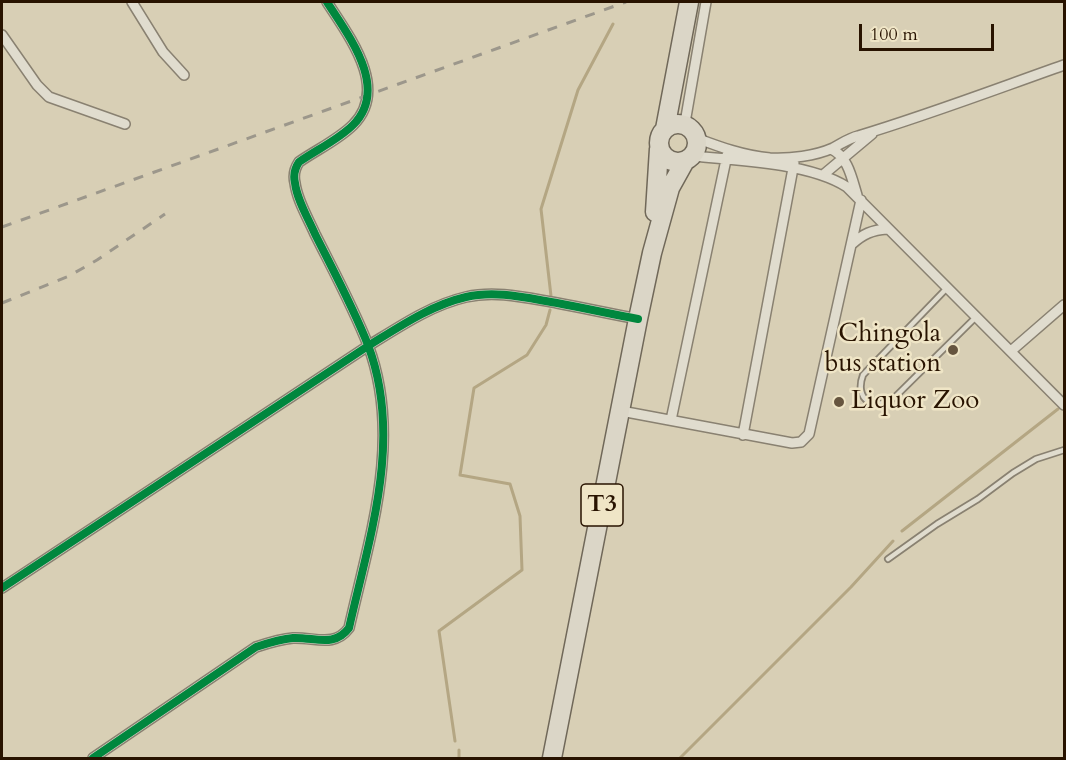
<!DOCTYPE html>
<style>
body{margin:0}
#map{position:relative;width:1066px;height:760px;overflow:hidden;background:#d8cfb5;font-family:Cardo,serif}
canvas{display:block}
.frame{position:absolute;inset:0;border:3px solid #281300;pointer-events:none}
.scale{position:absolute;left:859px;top:24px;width:135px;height:27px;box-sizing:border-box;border:3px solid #281300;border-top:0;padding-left:8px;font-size:18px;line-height:21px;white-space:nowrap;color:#281300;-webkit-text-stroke:4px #efe5c6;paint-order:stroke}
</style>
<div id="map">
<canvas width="1066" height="760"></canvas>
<div class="frame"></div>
<div class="scale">100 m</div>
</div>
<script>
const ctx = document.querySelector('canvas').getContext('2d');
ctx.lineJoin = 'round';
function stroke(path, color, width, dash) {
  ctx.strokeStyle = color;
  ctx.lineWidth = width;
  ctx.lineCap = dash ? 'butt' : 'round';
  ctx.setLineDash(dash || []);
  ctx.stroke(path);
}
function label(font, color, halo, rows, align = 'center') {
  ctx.font = font + ' Cardo,serif';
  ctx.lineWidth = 5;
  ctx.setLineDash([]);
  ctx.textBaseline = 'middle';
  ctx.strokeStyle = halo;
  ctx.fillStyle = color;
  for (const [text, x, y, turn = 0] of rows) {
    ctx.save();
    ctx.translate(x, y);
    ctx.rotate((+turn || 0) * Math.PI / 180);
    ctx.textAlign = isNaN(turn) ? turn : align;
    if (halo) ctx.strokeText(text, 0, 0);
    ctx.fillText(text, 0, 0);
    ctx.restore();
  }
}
const stream = new Path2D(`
 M551,296L541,209L578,90L613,24
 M902,531L1058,409
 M455,741L439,631L522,570L520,516L510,484L460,475L474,388L527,355L546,325L550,310
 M459,750V758
 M680,758L851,587L893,541`);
const lane = new Path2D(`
 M947,288L863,375C854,399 873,412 894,398L976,317
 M888,559L937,524L978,499L1013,473L1036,459L1064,450`);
const street = new Path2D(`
 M132,2L163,52L184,75
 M2,35L37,85L49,97L125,124
 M686,117L706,2
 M696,138C720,147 744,156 770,158C790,159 815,156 833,148C841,144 849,138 858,136C928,115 996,89 1064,65
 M831,149C848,156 852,179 857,195
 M692,156C737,160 810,163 847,187L1064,405
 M823,175L872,134
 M852,244C863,234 872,230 887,229
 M1011,351L1064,305
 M621,411L792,443L801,442L809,434L861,200
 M671,420L727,155
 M743,435L794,163
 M2,588L368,346C399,327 431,305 466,297C496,290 527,298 557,303C584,308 611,314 638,319
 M93,758L256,647C268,643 280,639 293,638C315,637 334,648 349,628C370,535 403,438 368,345C353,307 333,270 315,234C308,218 297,200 295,183C293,175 295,168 299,162C316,150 338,140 353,125C390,88 348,35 327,2`);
const highway = new Path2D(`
 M659 143a19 19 0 1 1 38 0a19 19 0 1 1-38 0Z
 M665,129L689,2
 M655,212L659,149
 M552,758L638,319L652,253L670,188L685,161`);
const rail = new Path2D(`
 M2,227L626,2
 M2,303L69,276L97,260L165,214`);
const cycleway = new Path2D(`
 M2,588L368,346C399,327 431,305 466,297C496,290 527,298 557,303C584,308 611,314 638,319
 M93,758L256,647C268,643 280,639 293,638C315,637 334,648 349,628C370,535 403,438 368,345C353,307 333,270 315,234C308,218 297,200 295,183C293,175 295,168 299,162C316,150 338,140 353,125C390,88 348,35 327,2`);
const markers = [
 [953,350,6,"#66553f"],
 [839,402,6,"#66553f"]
];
const shields = [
 [602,505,42]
];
const shieldNames = [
 ["T3",602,505]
];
const poiNames = [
 ["Chingola",941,335],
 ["bus station",941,365],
 ["Liquor Zoo",851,402,"left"]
];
stroke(stream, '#b4a683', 3);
stroke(lane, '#898171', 8);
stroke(street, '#898171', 12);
stroke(highway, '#706859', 21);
stroke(lane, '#e0dcce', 4.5);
stroke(street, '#e0dcce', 9);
stroke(highway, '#dbd6c7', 18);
stroke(rail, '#9c978b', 3, [10, 10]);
stroke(cycleway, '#00873e', 8);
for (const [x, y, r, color] of markers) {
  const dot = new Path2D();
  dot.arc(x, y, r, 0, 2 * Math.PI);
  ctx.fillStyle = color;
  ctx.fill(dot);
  stroke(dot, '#efe5c6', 2);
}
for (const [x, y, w] of shields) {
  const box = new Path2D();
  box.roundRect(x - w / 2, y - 21, w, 42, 4.5);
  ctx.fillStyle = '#efe5c6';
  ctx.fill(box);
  stroke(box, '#281300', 1.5);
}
label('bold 24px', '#281300', null, shieldNames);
label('26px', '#281300', '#efe5c6', poiNames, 'right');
</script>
